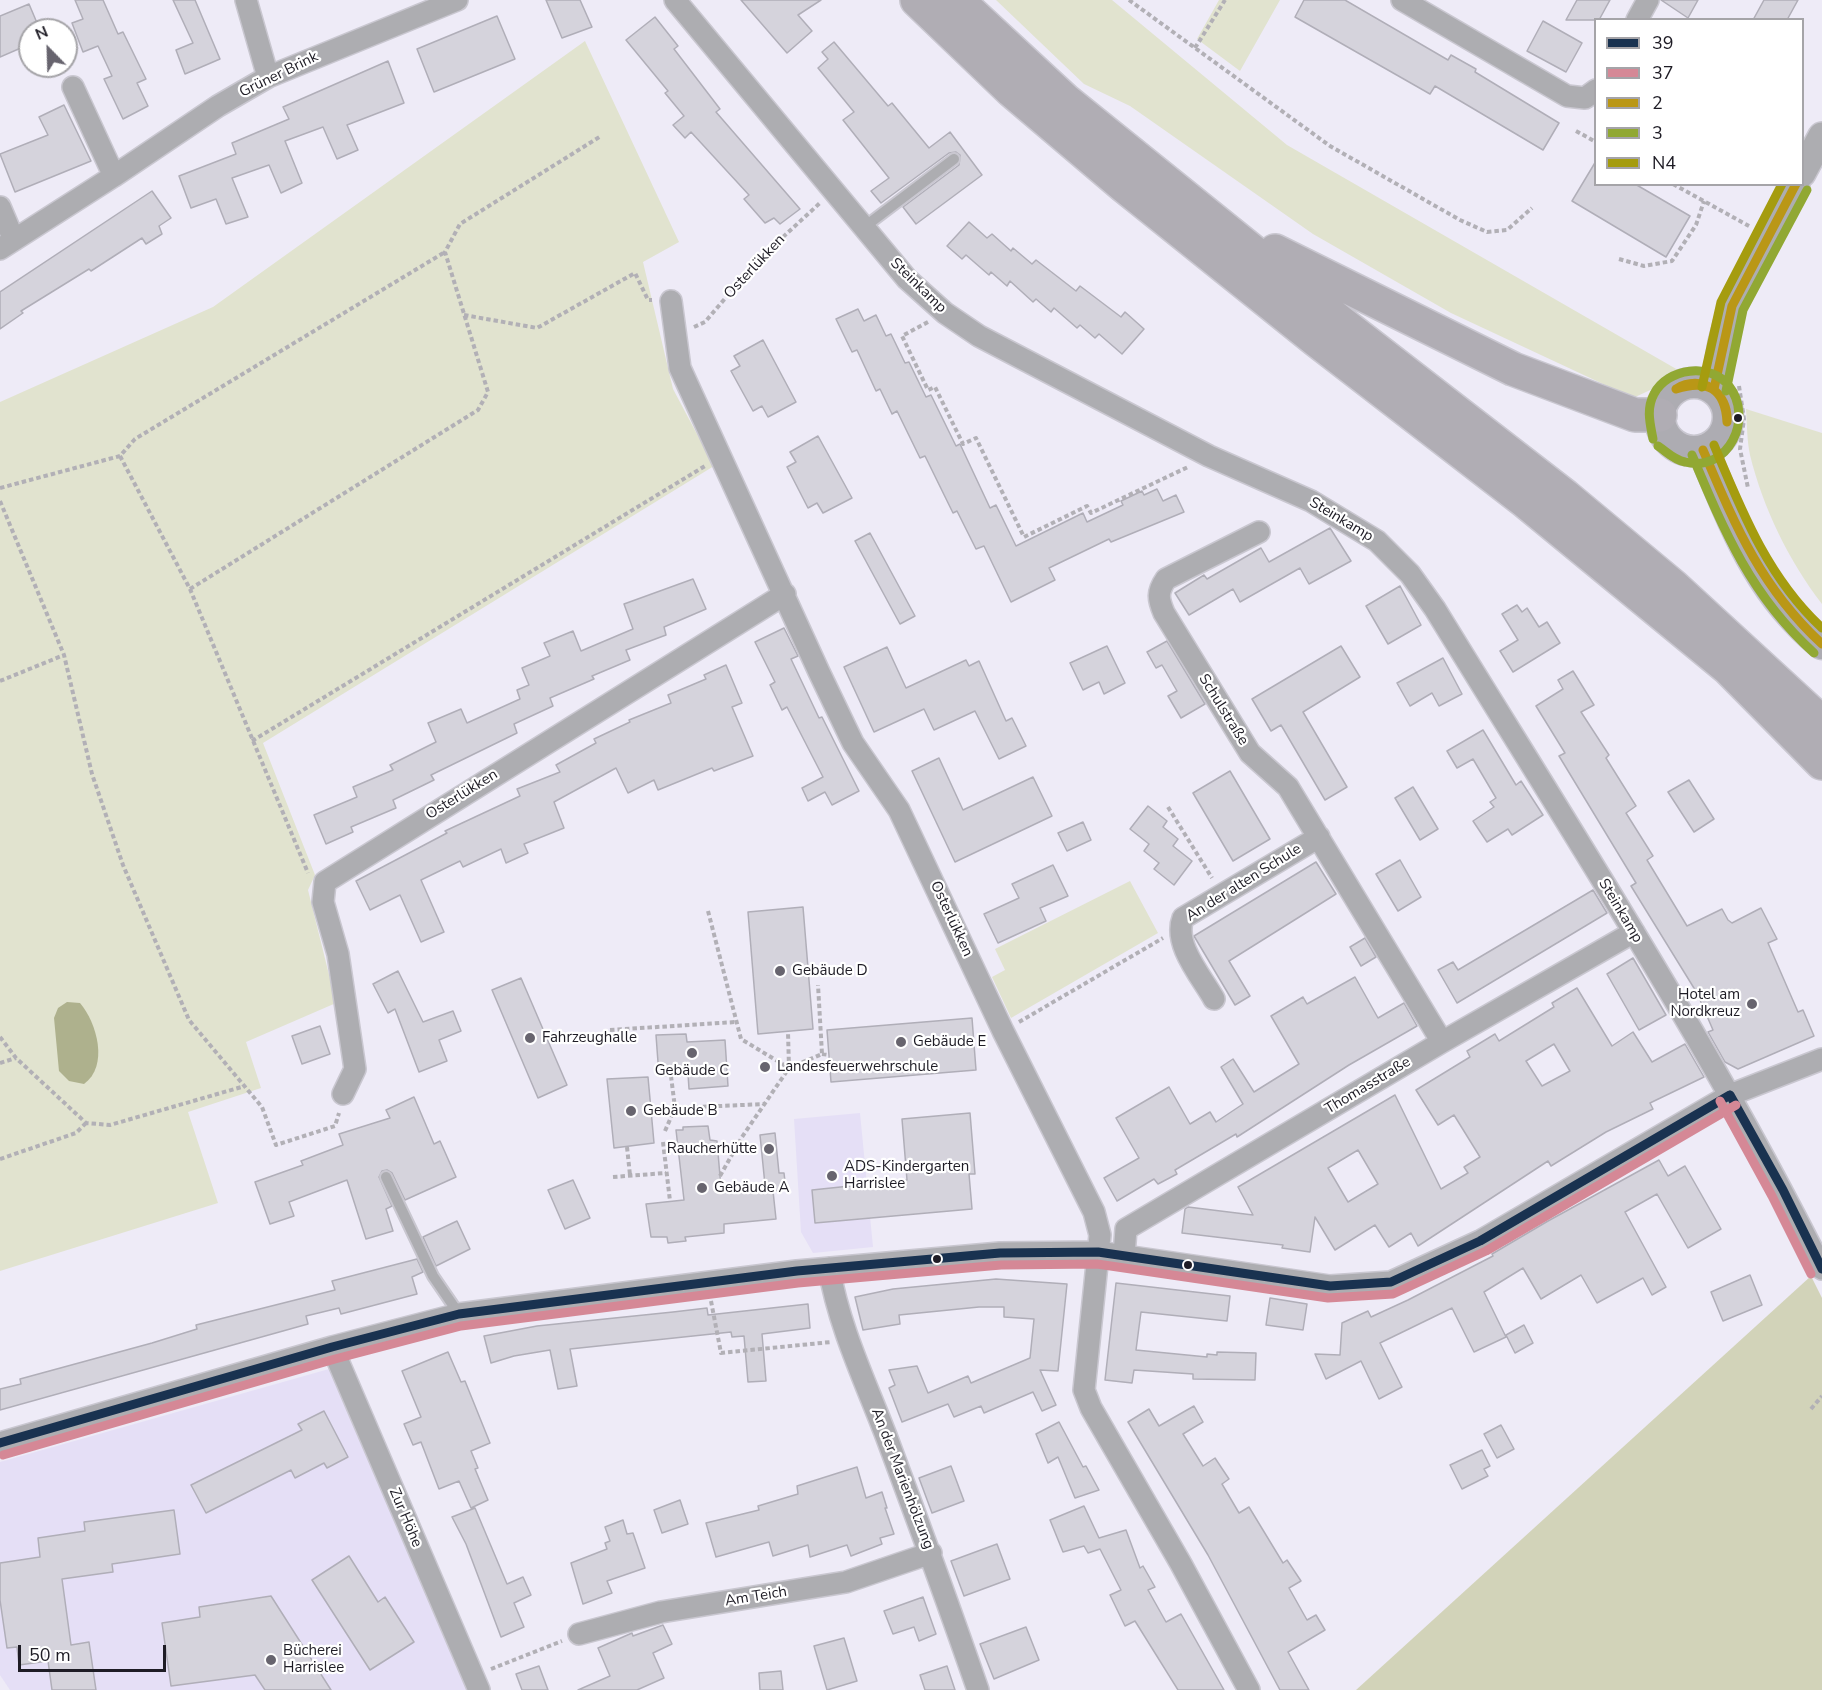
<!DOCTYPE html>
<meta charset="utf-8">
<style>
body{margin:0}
#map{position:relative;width:1822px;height:1690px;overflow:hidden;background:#eeebf7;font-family:"Nunito Sans",sans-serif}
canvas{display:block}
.legend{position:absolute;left:1594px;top:18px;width:210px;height:168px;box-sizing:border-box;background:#fff;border:2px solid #a5a4a8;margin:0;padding:8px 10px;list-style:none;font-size:18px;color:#1e1c25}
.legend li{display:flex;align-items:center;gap:12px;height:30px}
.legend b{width:30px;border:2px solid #a5a4a8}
.north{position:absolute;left:18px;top:18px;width:60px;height:60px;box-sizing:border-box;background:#fff;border:2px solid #a5a4a8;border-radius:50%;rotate:337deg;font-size:16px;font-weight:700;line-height:24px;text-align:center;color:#1e1c25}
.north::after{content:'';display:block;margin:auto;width:21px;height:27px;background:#67646e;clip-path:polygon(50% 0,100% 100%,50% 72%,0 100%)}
.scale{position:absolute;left:18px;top:1645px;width:148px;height:27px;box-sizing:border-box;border:3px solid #1e1c25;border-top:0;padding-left:8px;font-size:18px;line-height:21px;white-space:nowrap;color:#1e1c25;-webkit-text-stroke:4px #fff;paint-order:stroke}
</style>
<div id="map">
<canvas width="1822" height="1690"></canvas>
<ul class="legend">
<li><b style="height:8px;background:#193250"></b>39</li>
<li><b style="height:8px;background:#d58896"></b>37</li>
<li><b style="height:8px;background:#ba9716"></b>2</li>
<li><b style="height:8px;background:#91a833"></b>3</li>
<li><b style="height:8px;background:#a59c0f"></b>N4</li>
</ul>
<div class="north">N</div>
<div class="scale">50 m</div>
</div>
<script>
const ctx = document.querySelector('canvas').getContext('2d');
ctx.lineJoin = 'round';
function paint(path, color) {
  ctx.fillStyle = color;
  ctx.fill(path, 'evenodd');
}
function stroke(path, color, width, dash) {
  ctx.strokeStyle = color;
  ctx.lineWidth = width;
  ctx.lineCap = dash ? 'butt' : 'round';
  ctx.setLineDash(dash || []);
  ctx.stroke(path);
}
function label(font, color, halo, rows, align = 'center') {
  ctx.font = font + ' "Nunito Sans",sans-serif';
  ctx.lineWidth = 4.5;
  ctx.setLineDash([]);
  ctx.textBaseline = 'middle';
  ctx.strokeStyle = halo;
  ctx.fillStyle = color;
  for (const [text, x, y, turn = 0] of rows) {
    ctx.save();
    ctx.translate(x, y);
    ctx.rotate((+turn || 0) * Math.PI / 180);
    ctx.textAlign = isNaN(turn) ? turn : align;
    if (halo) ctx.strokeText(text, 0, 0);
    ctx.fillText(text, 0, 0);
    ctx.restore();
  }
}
const built = new Path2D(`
 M860,1113L873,1247L813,1253L801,1232L794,1119Z
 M329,1369L467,1690H10L0,1675V1462Z`);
const green = new Path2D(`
 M996,0H1112L1287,145L1685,374L1633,398L1451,313L1313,234L1130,106L1084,84Z
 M1219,0H1280L1240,71L1197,39Z
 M585,41L679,242L643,262L673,389L714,466L263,743L315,875L308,890L336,1003L246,1042L261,1088L188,1112L218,1203L0,1271V402L213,307Z
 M1746,409L1822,433V604C1789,561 1763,508 1750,455C1747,441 1747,424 1746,409Z
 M1130,881L1158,933L1011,1018L992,977L1005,970L995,949Z`);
const forest = new Path2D(`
 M1811,1276L1822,1298V1690H1356Z`);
const water = new Path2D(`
 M67,1002L80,1003C97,1023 109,1066 84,1084L69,1081L59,1071L54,1018L58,1008Z`);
const building = new Path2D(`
 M75,0H103L118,34L123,32L146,79L137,83L148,106L123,119L104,79L112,76L98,46L83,52L72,23L83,19Z
 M173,0H195L220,59L185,74L176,50L193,43Z
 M546,0H580L592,27L562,38Z
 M741,0H821L798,15L812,31L787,53Z
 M1304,0H1345L1448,60L1451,55L1476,69L1475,72L1559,123L1543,150L1435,86L1430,94L1295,17Z
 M1577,0H1610L1599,20H1566Z
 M1661,0H1698L1688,18Z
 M1764,0H1798L1787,20H1753Z
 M29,4L40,30H30V44L0,57V16Z
 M497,16L515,59L434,92L417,49Z
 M655,17L678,46L674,49L720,109L716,112L800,209L780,224L774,218L765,223L744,199L749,195L691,132L685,138L673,125L684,116L665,93L668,91L626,40Z
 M1543,21L1582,43L1566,72L1527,51Z
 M834,42L888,106L892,103L929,148L950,132L982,175L916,224L903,207L959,165L960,155L956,152L949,153L881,203L871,191L889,178L843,120L854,112L818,68L828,59L822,52Z
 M388,61L404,103L347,125L358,150L337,159L323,127L285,141L302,183L281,193L269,165L232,178L248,217L226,224L216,199L191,208L179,176L236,154L232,143L289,119L283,107Z
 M64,105L91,161L15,192L0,154L48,135L39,117Z
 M1596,161V184H1635L1690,216L1666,257L1572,201Z
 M152,191L171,218L159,226L162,234L146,244L142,238L91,271L89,269L21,311L23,313L0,329V292Z
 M969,222L987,238L992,234L1011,251L1013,248L1032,264L1036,260L1076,291L1080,286L1121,317L1125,312L1144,329L1122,354L1099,334L1095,338L1080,325L1077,328L1054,308L1051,312L1036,299L1033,302L1010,281L1007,286L991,272L989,275L966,255L962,259L947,246Z
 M858,309L864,321L876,315L886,336L891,334L905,363L909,362L926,397L931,395L956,446L960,444L990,508L996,505L1016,546L1083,513L1087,522L1123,505L1121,501L1142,491L1144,495L1157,489L1163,501L1176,495L1184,512L1111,542L1109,539L1049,568L1055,580L1011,602L984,546L976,549L957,511L953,513L925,456L920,458L897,411L892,414L880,389L876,391L857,350L852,352L836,319Z
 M763,340L796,402L768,417L762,406L753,411L731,371L740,366L734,356Z
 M818,436L852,498L823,513L817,503L808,508L787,467L796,462L790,452Z
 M1330,528L1351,561L1309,584L1300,568L1240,602L1233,589L1189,615L1175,593L1204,575L1207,579L1261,548L1269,562Z
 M870,533L915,616L900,624L855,541Z
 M693,579L706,609L664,627L666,635L626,650L630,660L592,676L594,679L550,698L553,706L514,724L517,733L431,775L434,780L393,800L396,808L351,827L353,832L326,844L314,815L357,797L353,787L393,770L390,765L436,742L428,723L461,709L467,723L520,699L517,690L529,685L522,668L550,656L544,643L573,631L581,651L633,629L624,604Z
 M1400,586L1421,625L1388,644L1366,606Z
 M1517,605L1522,612L1527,608L1539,627L1547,622L1560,643L1513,672L1500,651L1518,640L1502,614Z
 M784,628L798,656L791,659L819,718L822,717L859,791L832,805L825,792L808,801L802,788L823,777L787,707L782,710L770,685L775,682L755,642Z
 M1167,641L1205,704L1181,718L1168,696L1177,691L1162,665L1156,668L1147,652Z
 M1107,646L1125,683L1104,694L1099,682L1083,690L1070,663Z
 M1341,646L1360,677L1303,712L1347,787L1325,800L1281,725L1271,731L1252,699Z
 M887,647L906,688L966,660L969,666L979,661L1006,721L1012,718L1026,746L999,759L975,711L934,730L924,709L874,732L844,667Z
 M1443,658L1462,694L1439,706L1432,693L1410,706L1397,683Z
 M726,665L742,703L732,707L753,756L714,771L712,768L658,790L654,780L628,793L616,768L554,802L564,828L524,844L528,853L506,863L501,849L463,867L460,861L421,880L444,932L421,942L400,895L370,910L356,881L447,833L445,831L520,796L517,789L560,772L556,765L596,743L594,739L630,722L629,720L671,703L668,695L706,679L704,675Z
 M1573,671L1594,705L1581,712L1609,755L1606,758L1636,806L1626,813L1653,856L1647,860L1687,926L1722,909L1728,920L1732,923L1761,908L1777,939L1768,943L1798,1012L1803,1010L1814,1036L1738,1069L1725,1062L1708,1032L1713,1030L1697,993L1631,886L1636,883L1559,756L1565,753L1536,706L1563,689L1558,680Z
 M1483,730L1516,785L1521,781L1543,815L1512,835L1508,829L1487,842L1473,821L1494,807L1490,802L1496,798L1473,759L1457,768L1447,751Z
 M939,758L963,810L1033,777L1052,816L955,862L912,771Z
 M1230,771L1270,839L1233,861L1193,793Z
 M1689,780L1714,819L1694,832L1668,792Z
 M1413,787L1438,829L1420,840L1395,798Z
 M1148,806L1167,821L1163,827L1178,839L1173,846L1192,861L1174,885L1154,869L1159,863L1144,851L1149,844L1130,829Z
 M1083,822L1091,840L1067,851L1058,833Z
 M1400,860L1421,897L1398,911L1376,874Z
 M1316,862L1336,894L1229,961L1250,996L1235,1005L1194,936Z
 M1053,865L1068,896L1040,908L1046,921L998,943L984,914L1019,898L1012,884Z
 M1593,890L1607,913L1457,1003L1438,970L1453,962L1458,970Z
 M803,907L813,1029L758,1034L748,912Z
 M1365,938L1376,957L1361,966L1350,947Z
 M1633,958L1666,1015L1639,1030L1607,974Z
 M398,971L423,1022L453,1011L461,1031L439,1040L447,1061L419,1072L395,1009L388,1013L373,984Z
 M1355,977L1378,1018L1404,1003L1417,1026L1349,1065L1237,1137L1236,1134L1175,1170L1177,1174L1158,1184L1154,1179L1117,1201L1104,1178L1139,1158L1116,1118L1169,1087L1190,1124L1210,1112L1216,1122L1243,1104L1221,1067L1233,1059L1254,1092L1299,1064L1271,1016L1303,997L1307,1004Z
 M521,978L567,1085L538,1098L492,990Z
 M1577,988L1612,1046L1633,1032L1652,1062L1685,1044L1704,1077L1650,1103L1653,1109L1606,1132L1551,1166L1548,1161L1418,1246L1411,1233L1389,1247L1375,1225L1335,1250L1315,1217L1310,1252L1282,1248L1283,1245L1182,1233L1185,1209L1188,1207L1253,1215L1238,1187L1395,1095L1441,1189L1468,1173L1464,1167L1480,1157L1454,1115L1438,1125L1416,1090L1470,1057L1467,1051L1495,1034L1499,1041L1554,1007L1552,1003ZM1554,1044L1570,1071L1542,1086L1526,1061ZM1358,1150L1378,1184L1348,1202L1328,1168Z
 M972,1018L976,1070L831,1082L827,1030Z
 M320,1026L330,1054L302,1064L292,1036Z
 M686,1034L687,1042L725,1040L728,1086L689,1089L688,1074L659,1076L656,1035Z
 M648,1077L654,1143L614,1148L607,1079Z
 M414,1097L434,1144L440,1141L456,1177L405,1200L392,1173L387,1170L382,1171L379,1177L392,1206L386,1209L393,1231L366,1239L347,1180L289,1202L294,1216L270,1224L255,1182L303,1165L301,1161L343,1145L339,1134L390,1118L386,1110Z
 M970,1113L975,1174H969L972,1209L815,1223L812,1190L907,1180L902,1119Z
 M708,1126L710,1140L717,1141L721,1188L765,1185L760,1135L775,1133L779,1173H784L786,1190L773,1191L776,1219L724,1224V1233L685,1237L686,1241L668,1243L667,1237H651L646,1204L684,1200L676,1130H683V1127Z
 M1659,1160L1668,1176L1685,1166L1721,1229L1688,1248L1657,1194L1625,1212L1666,1287L1652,1295L1643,1278L1597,1303L1581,1275L1541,1299L1523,1268L1484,1292L1506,1337L1474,1352L1452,1308L1380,1343L1402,1387L1379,1399L1361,1361L1326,1379L1315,1354L1340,1355L1342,1323L1368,1311L1371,1317L1408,1300L1493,1256L1492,1254L1548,1221Z
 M573,1180L590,1218L565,1229L548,1190Z
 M457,1221L470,1249L436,1266L423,1237Z
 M417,1259L423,1272L412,1277L417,1294L341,1314L339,1308L306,1316L308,1324L0,1410V1389L21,1384L20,1379L152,1343L197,1329L196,1325L335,1290L332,1281Z
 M1750,1275L1762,1305L1723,1321L1711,1292Z
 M996,1279L1067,1284L1058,1371L1040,1370L1056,1405L1042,1411L1033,1392L984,1413L981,1406L954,1417L948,1404L902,1422L889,1388L895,1385L889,1370L917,1366L928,1393L968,1376L971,1383L1030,1358L1034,1319L1004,1317V1307H979L899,1315L900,1324L863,1330L855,1297L893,1289Z
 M1116,1283L1230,1296L1227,1321L1141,1312L1136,1350L1207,1357V1354L1217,1355V1352L1256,1353L1255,1380L1193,1379V1374L1134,1370L1132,1383L1105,1380Z
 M1270,1298L1307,1304L1303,1330L1266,1325Z
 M808,1304L810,1328L762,1334L766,1381L748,1382L744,1336L732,1337L731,1332L570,1349L577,1386L558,1389L550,1350L514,1356L491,1363L484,1336L537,1326L673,1312L707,1308L708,1315Z
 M1524,1325L1533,1343L1515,1353L1506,1335Z
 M448,1352L461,1382L465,1381L490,1443L471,1451L478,1468L475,1469L488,1500L471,1508L459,1481L439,1489L421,1442L413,1445L404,1424L421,1417L402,1371Z
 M1194,1406L1203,1422L1183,1434L1203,1466L1215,1458L1229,1479L1222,1484L1239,1513L1249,1507L1283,1563L1287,1560L1301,1581L1289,1588L1307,1620L1316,1615L1325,1630L1288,1652L1309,1690H1280L1208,1555L1128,1422L1149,1409L1159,1426Z
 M324,1411L348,1457L327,1468L324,1463L295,1478L291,1470L206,1513L191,1485L302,1430L298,1424Z
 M1059,1422L1083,1467L1086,1466L1099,1490L1075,1498L1058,1457L1048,1463L1036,1434Z
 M1501,1425L1514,1449L1497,1458L1484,1434Z
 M1482,1450L1490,1466L1484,1469L1488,1476L1462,1489L1450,1465Z
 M951,1466L964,1501L932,1513L919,1478Z
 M857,1467L866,1498L882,1492L887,1508H885L894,1534L880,1538L882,1544L851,1556L847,1545L810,1557L808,1545L773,1556L769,1542L716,1557L706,1523L759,1510L758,1506L798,1494L797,1486Z
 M680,1500L688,1524L662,1533L654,1510Z
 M1084,1506L1099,1538L1126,1530L1140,1568L1143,1566L1155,1587L1148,1590L1166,1622L1181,1614L1224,1690H1178L1135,1621L1125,1626L1110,1595L1121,1590L1100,1549L1088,1553L1084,1546L1063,1552L1050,1520Z
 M475,1508L507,1584L523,1577L531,1595L514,1603L524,1627L501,1637L466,1544L452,1517Z
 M174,1510L180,1554L112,1564L113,1572L62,1579L71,1645L89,1642L96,1690H52L48,1661L19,1665L17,1647L7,1648L0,1600V1563L40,1557L38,1538L85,1531L84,1522Z
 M623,1520L627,1534L633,1533L645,1568L607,1581L612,1593L583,1604L571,1563L607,1549L605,1543L610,1541L605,1527Z
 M997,1544L1010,1579L964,1596L951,1561Z
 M349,1556L378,1602L385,1597L414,1642L370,1670L312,1580Z
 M271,1596L331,1690H265L255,1675L171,1686L162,1623L200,1617L199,1607Z
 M923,1597L936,1634L919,1641L914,1627L893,1634L884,1611Z
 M663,1625L672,1644L653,1653L664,1678L637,1690H578L610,1676L598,1648L632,1633L633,1636Z
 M1026,1627L1039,1660L994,1679L980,1644Z
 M844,1638L857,1681L827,1690L814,1646Z
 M539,1666L548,1690H522L516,1674Z
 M947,1666L955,1690H925L920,1675Z
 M781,1671L783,1690H760L759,1673Z`);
const path = new Path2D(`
 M1129,0L1330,146L1460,220L1487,232L1507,230L1532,208
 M1195,48L1225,0
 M1576,131L1596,142
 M1673,184L1749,226
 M1619,259L1644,266L1672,261L1696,225L1704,201
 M464,315L537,328L635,273L648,300H652
 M928,322L902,336L928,390L935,387L963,444L976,438L1024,537L1087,506L1091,513L1188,467
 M694,327L705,322L757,261L821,202
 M1739,386L1744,419L1740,449L1748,488
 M120,456L190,589L308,873
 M0,488L120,456L135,439L445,252
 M0,501L64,655L92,774L123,865L189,1020L262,1107L276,1145L335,1126L339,1113
 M190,589L478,410L488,392L445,252L460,224L601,136
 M0,681L64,655
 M252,741L705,466
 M1168,807L1212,878
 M708,911L741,1039L789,1068L822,1054L818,985
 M1019,1022L1163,938
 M610,1030L736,1022
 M0,1037L16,1058L86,1123L110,1125L245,1086
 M822,1054L829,1055
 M0,1063L16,1058
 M671,1076L675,1108L765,1104
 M665,1131L675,1108
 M663,1142L670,1201
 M627,1147L630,1175
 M0,1159L76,1133L86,1123
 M720,1176L742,1137L789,1068L788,1032
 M613,1177L666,1173
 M711,1301L721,1353L831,1342
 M1811,1409L1822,1396
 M491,1669L562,1641`);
const service = new Path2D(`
 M863,228L954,159
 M386,1177L433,1276L459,1314`);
const minor = new Path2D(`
 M246,0L268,77
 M675,0L907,279L945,313L979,336L1209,456L1311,501L1377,541L1410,574L1435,609C1568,826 1708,1041 1822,1269
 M1402,0L1567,96L1585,98L1596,90
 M1637,20L1648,0
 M73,87L114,176
 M0,207L14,240
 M0,249L114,176L218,106L268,77L457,0
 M671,301L680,368L819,672L853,743L899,810L1003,1031L1094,1212L1100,1235L1084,1390L1091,1408L1181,1564L1249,1690
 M1259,532L1166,579C1157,592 1158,599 1164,613L1250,753L1288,787L1442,1042
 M1214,999C1201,976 1173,944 1183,918L1319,837
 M343,1094L355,1069L338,954L323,902L325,882L785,594
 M1124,1255L1126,1229L1442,1042L1634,932
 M829,1268C839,1328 867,1385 888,1441C919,1524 949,1606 978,1690
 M332,1347L479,1690
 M0,1443L332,1347L459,1314L797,1271L1000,1253L1098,1252L1330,1286L1391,1282L1480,1241L1730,1095L1822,1059
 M579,1634L661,1612L846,1582L931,1553`);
const tertiary = new Path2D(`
 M1802,173L1822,136
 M1714,389L1722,343L1732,306L1796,184`);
const secondary = new Path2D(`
 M1660 417a34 34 0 1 1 68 0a34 34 0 1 1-68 0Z
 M1703,450C1735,525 1757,591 1822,644`);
const trunk = new Path2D(`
 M917,0L1012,91L1124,186L1316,340L1526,502L1728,668L1822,763
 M957,0L1065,100L1339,321L1565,496L1673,586L1822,723
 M1275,251L1513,369L1635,415H1660`);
const bus1 = new Path2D(`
 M1730,1095L1783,1190L1822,1269
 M0,1443L332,1347L459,1314L797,1271L1000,1253L1098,1252L1330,1286L1391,1282L1480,1241L1730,1095`);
const bus2 = new Path2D(`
 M1720,1101L1772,1196L1811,1274
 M3,1455L335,1359L461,1326L798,1283L1001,1265L1097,1264L1328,1298L1393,1294L1486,1251L1736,1105`);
const bus3 = new Path2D(`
 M1676,389C1702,373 1729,393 1727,422
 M1676,389C1707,379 1725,388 1727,422
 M1714,389L1732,306L1796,184
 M1703,450C1735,525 1761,588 1822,644`);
const bus4 = new Path2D(`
 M1726,391L1743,310L1807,190
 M1653,439C1650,423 1646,409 1654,394C1667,368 1711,362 1729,386C1754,418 1729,473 1685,462C1674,460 1667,452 1658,446
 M1692,455C1724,531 1751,596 1814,653`);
const bus5 = new Path2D(`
 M1702,387L1721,302L1782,184
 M1714,445C1742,512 1768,578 1822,628`);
const markers = [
 [1738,418,5,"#1e1c25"],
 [780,971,6,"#67646e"],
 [1752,1004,6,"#67646e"],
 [530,1038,6,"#67646e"],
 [901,1042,6,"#67646e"],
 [692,1053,6,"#67646e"],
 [765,1067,6,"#67646e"],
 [631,1111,6,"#67646e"],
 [769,1149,6,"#67646e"],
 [832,1176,6,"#67646e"],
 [702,1188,6,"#67646e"],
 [937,1259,5,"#1e1c25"],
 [1188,1265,5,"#1e1c25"],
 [271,1660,6,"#67646e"]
];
const streetNames = [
 ["Grüner Brink",279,75,-26],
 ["Osterlükken",755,267,-47],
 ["Steinkamp",918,286,44],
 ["Steinkamp",1341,520,31],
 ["Schulstraße",1223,710,58],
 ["Osterlükken",462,795,-32],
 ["An der alten Schule",1244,883,-32],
 ["Steinkamp",1620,911,59],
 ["Osterlükken",951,919,65],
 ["Thomasstraße",1368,1086,-31],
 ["An der Marienhölzung",902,1479,69],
 ["Zur Höhe",405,1518,67],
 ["Am Teich",756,1597,-9]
];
const poiNames = [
 ["Gebäude D",792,971],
 ["Hotel am",1740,995,"right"],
 ["Nordkreuz",1740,1012,"right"],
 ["Fahrzeughalle",542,1038],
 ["Gebäude E",913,1042],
 ["Landesfeuerwehrschule",777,1067],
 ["Gebäude C",692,1071,"center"],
 ["Gebäude B",643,1111],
 ["Raucherhütte",757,1149,"right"],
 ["ADS-Kindergarten",844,1167],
 ["Harrislee",844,1184],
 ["Gebäude A",714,1188],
 ["Bücherei",283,1651],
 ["Harrislee",283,1668]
];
paint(built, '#e5dff6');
paint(green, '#e1e3cf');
paint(forest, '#d2d3b9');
paint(water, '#aeb18d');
paint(building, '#d5d3dc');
stroke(building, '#b0aeb8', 1.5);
stroke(service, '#c9c7d0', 14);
stroke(minor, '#c9c7d0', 24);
stroke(tertiary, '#c9c7d0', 30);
stroke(secondary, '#c9c7d0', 33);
stroke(trunk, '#c9c7d0', 36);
stroke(path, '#b2b0b6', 4, [4.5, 3]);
stroke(service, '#adadb1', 10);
stroke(minor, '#adadb1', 21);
stroke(tertiary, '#adadb1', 27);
stroke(secondary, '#adacb2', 30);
stroke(trunk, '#b0adb4', 33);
stroke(bus1, '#193250', 9);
stroke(bus2, '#d58896', 9);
stroke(bus3, '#ba9716', 9);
stroke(bus4, '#91a833', 9);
stroke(bus5, '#a59c0f', 9);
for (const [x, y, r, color] of markers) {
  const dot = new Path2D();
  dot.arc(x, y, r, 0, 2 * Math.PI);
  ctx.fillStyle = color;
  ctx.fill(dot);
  stroke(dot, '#fff', 2);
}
label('15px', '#1e1c25', '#fff', streetNames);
label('15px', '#1e1c25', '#fff', poiNames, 'left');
</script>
